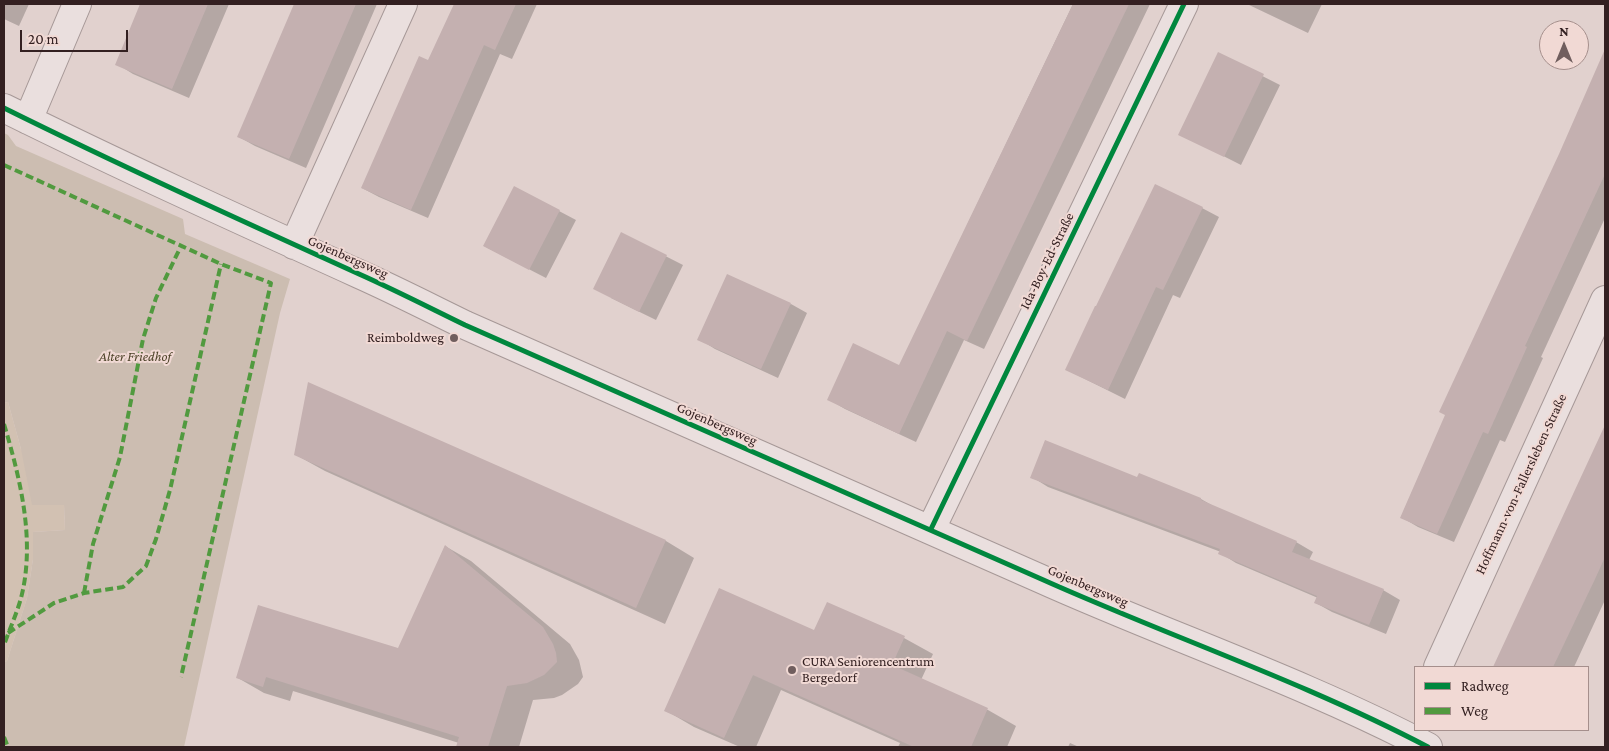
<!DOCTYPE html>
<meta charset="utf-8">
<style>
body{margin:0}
#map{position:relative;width:1609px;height:751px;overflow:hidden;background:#e1d1ce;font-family:"Crimson Pro",serif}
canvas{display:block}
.frame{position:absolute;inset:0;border:5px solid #332021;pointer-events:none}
.legend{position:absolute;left:1414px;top:666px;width:175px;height:65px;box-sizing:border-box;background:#f1d9d4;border:1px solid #a58f8c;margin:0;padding:6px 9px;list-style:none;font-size:15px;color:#332021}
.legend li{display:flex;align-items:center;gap:10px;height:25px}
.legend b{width:25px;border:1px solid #a58f8c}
.north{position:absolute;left:1539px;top:20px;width:50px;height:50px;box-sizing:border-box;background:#f1d9d4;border:1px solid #a58f8c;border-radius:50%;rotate:0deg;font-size:14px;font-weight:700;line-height:20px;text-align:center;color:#332021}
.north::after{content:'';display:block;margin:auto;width:18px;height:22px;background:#705e5e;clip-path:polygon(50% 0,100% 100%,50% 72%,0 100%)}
.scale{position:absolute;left:20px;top:30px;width:108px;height:22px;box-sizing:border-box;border:2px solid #332021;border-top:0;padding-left:6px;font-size:15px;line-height:18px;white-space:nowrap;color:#332021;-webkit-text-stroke:4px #f1d9d4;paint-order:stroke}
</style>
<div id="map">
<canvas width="1609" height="751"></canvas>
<div class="frame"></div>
<ul class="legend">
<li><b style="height:6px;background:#00873e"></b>Radweg</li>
<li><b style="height:6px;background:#519a3f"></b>Weg</li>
</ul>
<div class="north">N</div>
<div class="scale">20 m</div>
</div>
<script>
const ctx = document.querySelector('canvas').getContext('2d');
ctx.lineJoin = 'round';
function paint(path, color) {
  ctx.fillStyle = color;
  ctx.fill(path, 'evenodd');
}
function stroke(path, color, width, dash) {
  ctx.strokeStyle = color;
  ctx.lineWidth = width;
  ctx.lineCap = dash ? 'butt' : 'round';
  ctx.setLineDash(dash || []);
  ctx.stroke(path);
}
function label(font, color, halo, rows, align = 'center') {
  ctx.font = font + ' "Crimson Pro",serif';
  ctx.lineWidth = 4;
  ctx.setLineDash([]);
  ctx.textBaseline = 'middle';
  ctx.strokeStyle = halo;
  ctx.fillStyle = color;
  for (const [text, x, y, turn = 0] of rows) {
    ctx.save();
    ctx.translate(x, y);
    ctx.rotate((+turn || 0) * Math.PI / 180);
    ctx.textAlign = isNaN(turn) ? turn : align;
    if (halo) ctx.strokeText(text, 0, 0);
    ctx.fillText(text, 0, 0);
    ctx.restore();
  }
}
const green = new Path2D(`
 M8,402L21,449L64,505L65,530L33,532V559L27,598L7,661L4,662V403Z`);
const cemetery = new Path2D(`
 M4,133L8,135L16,146L183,219L185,234L290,279L280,313L184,747H4V662L7,661L27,598L33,559V532L65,530L64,505H32L21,449L8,402L4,403Z`);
const shadow = new Path2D(`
 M4,4H29L19,26L4,19Z
 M142,4H229L189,98L133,74L117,64Z
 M296,4H377L306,168L255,146L239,137Z
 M455,4H537L512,59L500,54L428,218L379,197L362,188L429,61Z
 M1073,4H1150L984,349L964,340L916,442L845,409L828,399L899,367Z
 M1247,4H1322L1308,33Z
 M1219,54L1280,85L1241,165L1180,134Z
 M1598,69L1605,73V218L1541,357L1543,358L1505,442L1500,440L1454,542L1418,527L1401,517Z
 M1202,208L1219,217L1180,298L1173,295L1125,399L1067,370Z
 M559,211L576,220L546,278L484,246Z
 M622,234L683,265L656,320L611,298Z
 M791,304L807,313L778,378L715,349L699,339Z
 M1605,427V600L1574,667H1494Z
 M296,455L505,470L666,541L694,558L665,624L325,471Z
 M1032,477L1138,479L1201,499L1215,507L1296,542L1313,552L1309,560L1383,590L1400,600L1386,634L1332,612L1316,603L1318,598L1236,563L1220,553L1221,552L1048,487Z
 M445,546L471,561L570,644L579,660L583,677L578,684L562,695L554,698L533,700L519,747H459L458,746L459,743L293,691L290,701L264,693L238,678L399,650Z
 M815,632L904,638L933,654L921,680L988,710L1016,726L1007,747H898L900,743L781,690L756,747H740L694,727L665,710Z
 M1070,743L1079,747H1068Z`);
const building = new Path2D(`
 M140,4H208L172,89L115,65Z
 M294,4H356L289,159L237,137Z
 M454,4H516L495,50L484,45L411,210L361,188L419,56L428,60Z
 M1073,4H1129L967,341L947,331L899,434L827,400L853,343L899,365Z
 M1605,49V174L1525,346L1527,347L1488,434L1483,432L1437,534L1400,518L1445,415L1439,412L1559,154Z
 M1218,52L1264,74L1224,157L1178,135Z
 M1155,184L1203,207L1163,290L1156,287L1108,390L1065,370L1095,306H1096Z
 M514,186L560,210L529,270L483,246Z
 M621,232L667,255L639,312L593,289Z
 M727,274L791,303L761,369L697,340Z
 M308,382L666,540L636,608L294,455Z
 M1605,425V557L1595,579L1553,667H1493Z
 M1045,440L1137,477L1139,473L1201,498V500L1297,541L1292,552L1384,589L1369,625L1314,603L1317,596L1218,554L1220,549L1030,478Z
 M445,545L543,627L553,644L556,653L557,662L544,675L527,683L507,686L488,747H456L459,737L266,677L263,687L236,678L258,605L398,648Z
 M719,588L814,630L827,602L905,636L892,665L988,708L971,747H914L753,675L724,738L664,711Z`);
const minor = new Path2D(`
 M4,108C121,166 240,220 359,274C395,290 430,308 465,325C656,411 848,493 1039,578C1168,636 1302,681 1428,747
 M28,120L77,4
 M294,245L403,4
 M931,529L1184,4
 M1438,667L1605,300`);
const quiet = new Path2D(`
 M4,165L221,264L271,283L181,677
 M4,424C20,478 35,538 22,594C18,611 10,628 4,645
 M84,593L93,544L120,457L143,339L156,298L181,246
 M8,633L54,603L84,593L123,587L146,566L156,539L170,490L221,264
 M4,737L8,747`);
const cycleway = new Path2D(`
 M4,108C121,166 240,220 359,274C395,290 430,308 465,325C656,411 848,493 1039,578C1168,636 1302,681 1428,747
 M931,529L1184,4`);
const markers = [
 [454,338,5,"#705e5e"],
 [792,670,5,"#705e5e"]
];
const streetNames = [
 ["Gojenbergsweg",348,257,24],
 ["Ida-Boy-Ed-Straße",1047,261,-64],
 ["Gojenbergsweg",717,424,24],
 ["Hoffmann-von-Fallersleben-Straße",1521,484,-65],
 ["Gojenbergsweg",1088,586,23]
];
const poiNames = [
 ["Reimboldweg",444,338],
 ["CURA Seniorencentrum",802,662,"left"],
 ["Bergedorf",802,678,"left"]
];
const parkNames = [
 ["Alter Friedhof",135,357]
];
paint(green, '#d2c1b2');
paint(cemetery, '#ccbdb1');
paint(shadow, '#0003');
paint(building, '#c4b0b0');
stroke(minor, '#a69897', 30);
stroke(minor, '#eadfde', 28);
stroke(quiet, '#519a3f', 4, [8, 4]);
stroke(cycleway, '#00873e', 5);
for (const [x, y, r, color] of markers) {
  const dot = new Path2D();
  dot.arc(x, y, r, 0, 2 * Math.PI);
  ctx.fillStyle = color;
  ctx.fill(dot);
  stroke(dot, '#f1d9d4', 2);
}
label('14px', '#332021', '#f1d9d4', streetNames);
label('14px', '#332021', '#f1d9d4', poiNames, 'right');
label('italic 14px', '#4d4329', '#f1d9d4', parkNames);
</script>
